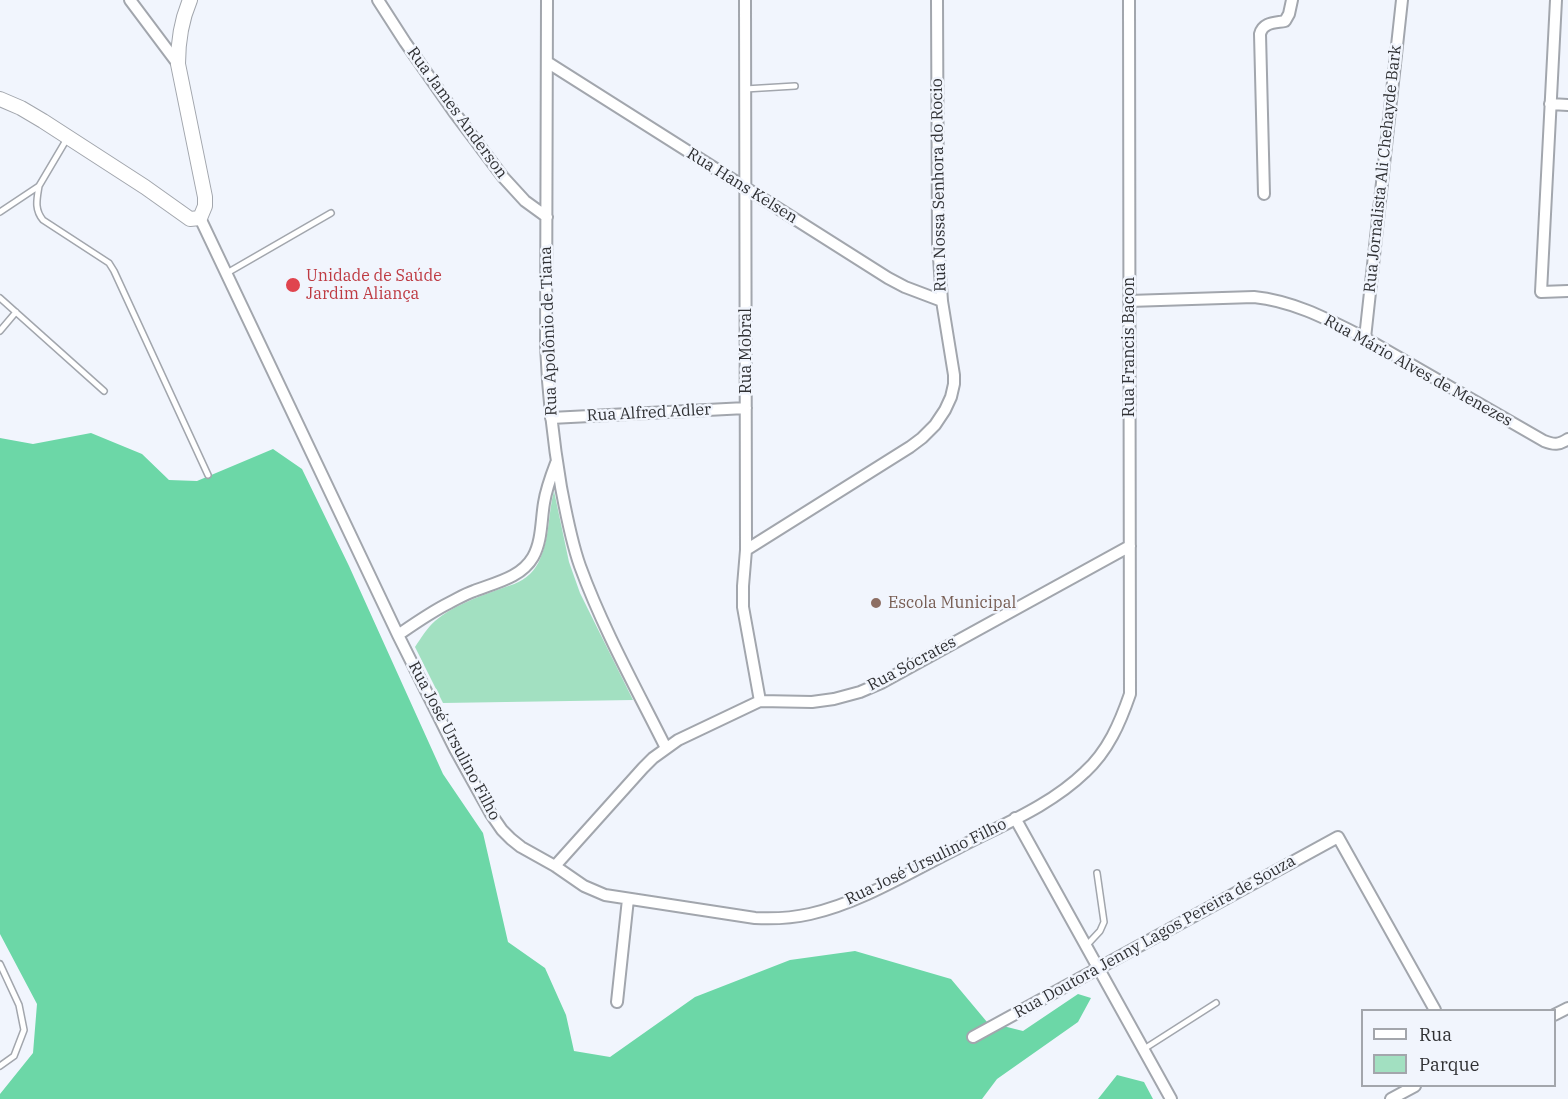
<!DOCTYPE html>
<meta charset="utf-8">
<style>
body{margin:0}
#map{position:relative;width:1568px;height:1099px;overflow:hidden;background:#f1f5fd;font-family:"IBM Plex Serif",serif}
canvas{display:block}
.legend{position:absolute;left:1361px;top:1009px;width:195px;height:78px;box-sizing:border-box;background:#f1f5fd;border:2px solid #a3a6ac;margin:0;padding:8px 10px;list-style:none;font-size:18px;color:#2f3033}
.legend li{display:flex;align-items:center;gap:12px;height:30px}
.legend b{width:30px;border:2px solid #a3a6ac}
</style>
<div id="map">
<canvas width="1568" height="1099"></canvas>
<ul class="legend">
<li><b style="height:8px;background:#fff"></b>Rua</li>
<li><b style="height:16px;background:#a2e0c1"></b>Parque</li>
</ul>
</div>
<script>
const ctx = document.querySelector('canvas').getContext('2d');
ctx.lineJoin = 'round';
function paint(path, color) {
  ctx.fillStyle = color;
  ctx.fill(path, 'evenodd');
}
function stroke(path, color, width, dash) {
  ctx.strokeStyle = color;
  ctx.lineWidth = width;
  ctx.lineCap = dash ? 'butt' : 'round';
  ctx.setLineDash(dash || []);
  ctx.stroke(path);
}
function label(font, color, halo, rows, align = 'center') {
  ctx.font = font + ' "IBM Plex Serif",serif';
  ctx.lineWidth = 5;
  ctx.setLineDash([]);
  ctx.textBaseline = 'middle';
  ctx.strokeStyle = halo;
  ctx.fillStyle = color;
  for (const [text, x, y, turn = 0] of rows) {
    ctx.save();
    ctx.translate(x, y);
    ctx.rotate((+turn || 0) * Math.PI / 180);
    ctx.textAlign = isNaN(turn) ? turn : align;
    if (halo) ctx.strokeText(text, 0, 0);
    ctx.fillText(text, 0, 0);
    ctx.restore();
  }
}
const green = new Path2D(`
 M554,491L569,562L580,593L633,700L443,703L415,647C421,638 427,628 435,621C452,606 476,598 497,590C508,586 521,583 530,574C534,570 538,564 540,559C550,537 548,513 554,491Z`);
const forest = new Path2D(`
 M91,433L142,454L169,480L197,481L273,449L302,469L349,566L443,774L483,833L508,942L545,968L566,1015L574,1051L610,1057L695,997L790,960L855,951L951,979L987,1022L1023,1031L1078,994L1091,998L1078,1022L997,1079L982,1099H0V1094L33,1053L37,1004L0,934V438L33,444Z
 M1117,1075L1144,1082L1153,1099H1098Z`);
const service = new Path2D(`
 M745,89L795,86
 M39,186C37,199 34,209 43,220L109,263L114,271L208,475
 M0,212L39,186L68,137
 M227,273L331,213
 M0,298L104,391
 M0,331L16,312
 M1086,946L1100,931L1104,922L1097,873
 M0,964L19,1005L24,1030L14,1056L0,1066
 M1144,1049L1216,1003`);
const minor = new Path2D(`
 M130,0L178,64
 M378,0L405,42L454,112L503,177L525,201L547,217
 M547,0L546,346C548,393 553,440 561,487C566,513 571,541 580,566C603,629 636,688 666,748
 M745,0L746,550L743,586V607L760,701
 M1556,0L1541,292L1568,291
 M547,62L888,278L905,287L942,301
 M1550,104L1568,105
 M1264,194L1260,34C1263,22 1275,23 1285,21L1289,14L1292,0
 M200,218L398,635L455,749L491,814L502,830L511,839L521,847L555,866L584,886L605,895L755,918C774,919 792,918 810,914C860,903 910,872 956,849C999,826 1049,807 1085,772C1108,751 1120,723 1130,694L1129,0
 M1129,301L1254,297C1294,301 1329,320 1365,338L1544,441C1554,445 1559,445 1568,439
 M1365,338L1402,0
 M551,418L746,408
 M746,550L910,447L922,438L935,425L945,410L951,397L954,384V375L942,301L938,243L937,0
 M398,635C414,624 431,612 449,603C457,599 465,594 474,591C494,583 521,578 533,557C542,541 541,521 544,503C546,490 551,476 556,463
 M1015,818L1171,1099
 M555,866L643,768L653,758L678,740L760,701L812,702L834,699L860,692L881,683L1130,546
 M617,1002L628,899
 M1554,1015L1568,1008
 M973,1037L1338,837L1435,1010
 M1391,1099L1415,1086`);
const tertiary = new Path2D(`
 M0,99L21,108L43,121L145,187L190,219L200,218L205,206V197L178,64C178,42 181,21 190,0`);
const markers = [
 [293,285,8,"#e0444e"],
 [876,603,6,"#8d6e63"]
];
const streetNames = [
 ["Rua James Anderson",457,113,54],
 ["Rua Jornalista Ali Chehayde Bark",1383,169,-84],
 ["Rua Nossa Senhora do Rocio",939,185,-91],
 ["Rua Hans Kelsen",742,186,32],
 ["Rua Apolônio de Tiana",549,331,-92],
 ["Rua Francis Bacon",1129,347,-90],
 ["Rua Mobral",746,351,-90],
 ["Rua Mário Alves de Menezes",1418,371,29],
 ["Rua Alfred Adler",649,413,-3],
 ["Rua Sócrates",912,664,-28],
 ["Rua José Ursulino Filho",454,741,62],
 ["Rua José Ursulino Filho",926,862,-26],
 ["Rua Doutora Jenny Lagos Pereira de Souza",1155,937,-29]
];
const healthNames = [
 ["Unidade de Saúde",306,276],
 ["Jardim Aliança",306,294]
];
const educationNames = [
 ["Escola Municipal",888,603]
];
paint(green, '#a2e0c1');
paint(forest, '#6cd7a7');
stroke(service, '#a2a6ad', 8);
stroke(minor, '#a2a6ad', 14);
stroke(tertiary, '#a2a6ad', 16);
stroke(service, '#fff', 5);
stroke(minor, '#fff', 10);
stroke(tertiary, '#fff', 14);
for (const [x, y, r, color] of markers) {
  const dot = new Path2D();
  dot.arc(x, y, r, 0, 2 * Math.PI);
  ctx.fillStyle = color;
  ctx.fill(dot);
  stroke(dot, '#f1f5fd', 2);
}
label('16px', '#2f3033', '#f1f5fd', streetNames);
label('16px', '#be3a42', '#f1f5fd', healthNames, 'left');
label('16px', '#785e54', '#f1f5fd', educationNames, 'left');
</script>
